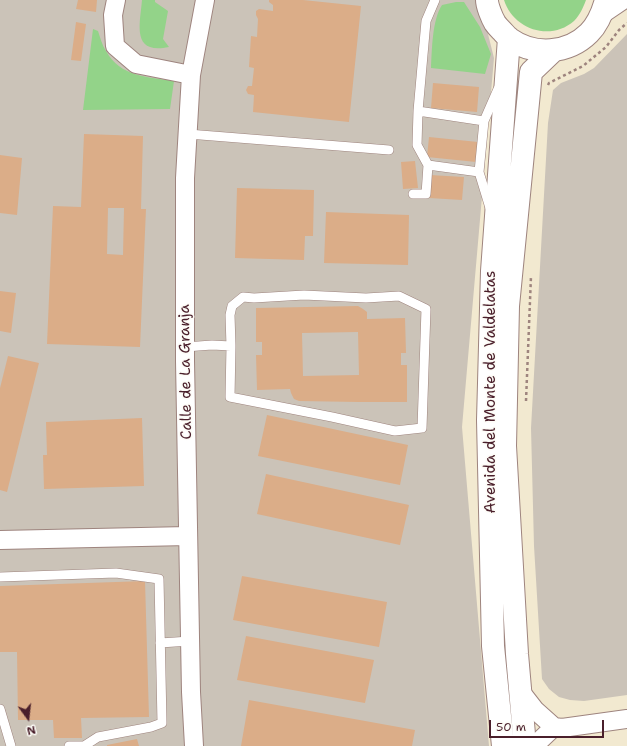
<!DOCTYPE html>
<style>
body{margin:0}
#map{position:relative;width:627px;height:746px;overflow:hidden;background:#f2e9d0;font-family:"Shantell Sans",sans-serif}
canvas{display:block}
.north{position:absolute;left:8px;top:698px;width:40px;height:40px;-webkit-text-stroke:3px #fdfcf7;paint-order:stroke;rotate:165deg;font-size:11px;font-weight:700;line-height:16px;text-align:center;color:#4a1f2b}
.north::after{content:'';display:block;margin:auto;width:14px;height:18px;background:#4a1f2b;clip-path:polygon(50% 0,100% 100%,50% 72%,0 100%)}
.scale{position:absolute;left:489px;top:720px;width:115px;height:18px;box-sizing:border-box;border:2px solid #4a1f2b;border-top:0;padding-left:5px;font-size:12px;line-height:14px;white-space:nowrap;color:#4a1f2b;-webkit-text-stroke:3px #fdfcf7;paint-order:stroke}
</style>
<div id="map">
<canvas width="627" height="746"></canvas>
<div class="north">N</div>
<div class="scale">50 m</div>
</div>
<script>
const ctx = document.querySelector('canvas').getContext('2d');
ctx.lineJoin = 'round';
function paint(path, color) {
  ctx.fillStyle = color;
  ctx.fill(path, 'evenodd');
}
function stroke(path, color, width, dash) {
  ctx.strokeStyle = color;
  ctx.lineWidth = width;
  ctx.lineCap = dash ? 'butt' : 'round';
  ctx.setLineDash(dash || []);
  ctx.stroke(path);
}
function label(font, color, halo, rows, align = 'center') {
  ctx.font = font + ' "Shantell Sans",sans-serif';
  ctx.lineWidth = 3;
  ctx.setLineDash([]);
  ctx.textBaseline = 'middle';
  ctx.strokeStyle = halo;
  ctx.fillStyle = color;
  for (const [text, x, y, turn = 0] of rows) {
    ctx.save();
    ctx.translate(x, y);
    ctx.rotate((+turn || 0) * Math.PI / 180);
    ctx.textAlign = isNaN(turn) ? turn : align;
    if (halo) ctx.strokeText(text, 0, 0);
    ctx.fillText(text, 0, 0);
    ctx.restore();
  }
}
const industrial = new Path2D(`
 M0,0H489L486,26L494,58L462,427L489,746H0Z
 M627,34V695L584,701L570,700L559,697L549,689L542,679L534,546L531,428L548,123L553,90L561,83L584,74L594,68Z`);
const green = new Path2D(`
 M142,0H155V2L168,11L163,39L169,47C131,55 140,24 142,0Z
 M504,0H586C583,8 580,15 574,21C550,42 513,29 504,0Z
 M456,2H464L480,27L491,54L485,74L431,68C432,50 432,20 442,5Z
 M93,29L98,31C100,37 102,45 106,51C120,77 148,77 174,81L170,109L83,110Z`);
const building = new Path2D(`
 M78,0H97L96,12L76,9Z
 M269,0H303L361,6L349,122L253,112L254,95L248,94L246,90L248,86H252L254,68L249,67L251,36L257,37L258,19L256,15V11L259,9L273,11V5L269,2Z
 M76,22L86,24L81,61L71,60Z
 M433,83L479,87L477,112L431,108Z
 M84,134L143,136L141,209H146L140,347L47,344L53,206L81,207ZM108,208H124L123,255L107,254Z
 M429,137L478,142L476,162L427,157Z
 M0,155L22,158L17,215L0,213Z
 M415,161L418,188L403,189L401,162Z
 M430,175L464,177L462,200L429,198Z
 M237,188L314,190L313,236H305L304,260L235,258Z
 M326,212L409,215L408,265L324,263Z
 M0,291L16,293L11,333L0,331Z
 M358,306L363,309L367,312V319L405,318L406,353H401V365H407V402H359L299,401L294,399L291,393L290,389L257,390L256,355H262V342H256V308ZM358,332L359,375L303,376L302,333Z
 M8,356L39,363L7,492L0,490V388Z
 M267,415L408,445L400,485L258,456Z
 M142,418L144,486L44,489L43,455H47L46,422Z
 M266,474L409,505L400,545L257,514Z
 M242,576L387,602L379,647L233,620Z
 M145,581L149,717L81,718L82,738H54L53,720H18L17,652H0V586Z
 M246,636L374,660L365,703L237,680Z
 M249,700L415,730L412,746H241Z
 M137,739L139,746H107V745Z`);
const path = new Path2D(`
 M548,85L549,83L583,66L606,47L619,30L627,23
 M526,401L531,276`);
const service = new Path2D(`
 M435,0L426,21L418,111L417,145L428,165L479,172
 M418,111L484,121
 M188,134L389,150
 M413,194H426L428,165
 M490,208L479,172L484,121L498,89
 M304,295L366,298L399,296L426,309L422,428L395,431L332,417L230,397L231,346L230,315L232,306L243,297L254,298Z
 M185,347L212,345L231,346
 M0,577L116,573L159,579L162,723L151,727L98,737L84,746H69
 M160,643L190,641
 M0,709L11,746`);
const minor = new Path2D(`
 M116,0L113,15L115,46L136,64L191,75
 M601,15L623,0
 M0,540L188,536
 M521,692L535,710L554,727L562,728L627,719
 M194,746L191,692L185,361V178L191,75L205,0
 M534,746L554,727`);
const tertiary = new Path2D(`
 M487,0C487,6 492,18 495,23C497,26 499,28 501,30C504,33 507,37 510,39C534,56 568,54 589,33C598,24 603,11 606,0
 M503,746L493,646L488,420L492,271L509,38
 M525,746L517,654L505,446L508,306L531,72L553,51`);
const streetNames = [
 ["Calle de La Granja",186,372,-91],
 ["Avenida del Monte de Valdelatas",491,392,-90]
];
paint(industrial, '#cbc3b8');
paint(green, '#93d389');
paint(building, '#dbad88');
stroke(service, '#9e847e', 10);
stroke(minor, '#9e847e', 20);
stroke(tertiary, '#9e847e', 24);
stroke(path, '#9e847e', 2.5, [3, 3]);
stroke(service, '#fff', 9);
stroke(minor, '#fff', 18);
stroke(tertiary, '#fff', 22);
label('15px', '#4a1f2b', '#fdfcf7', streetNames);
</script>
